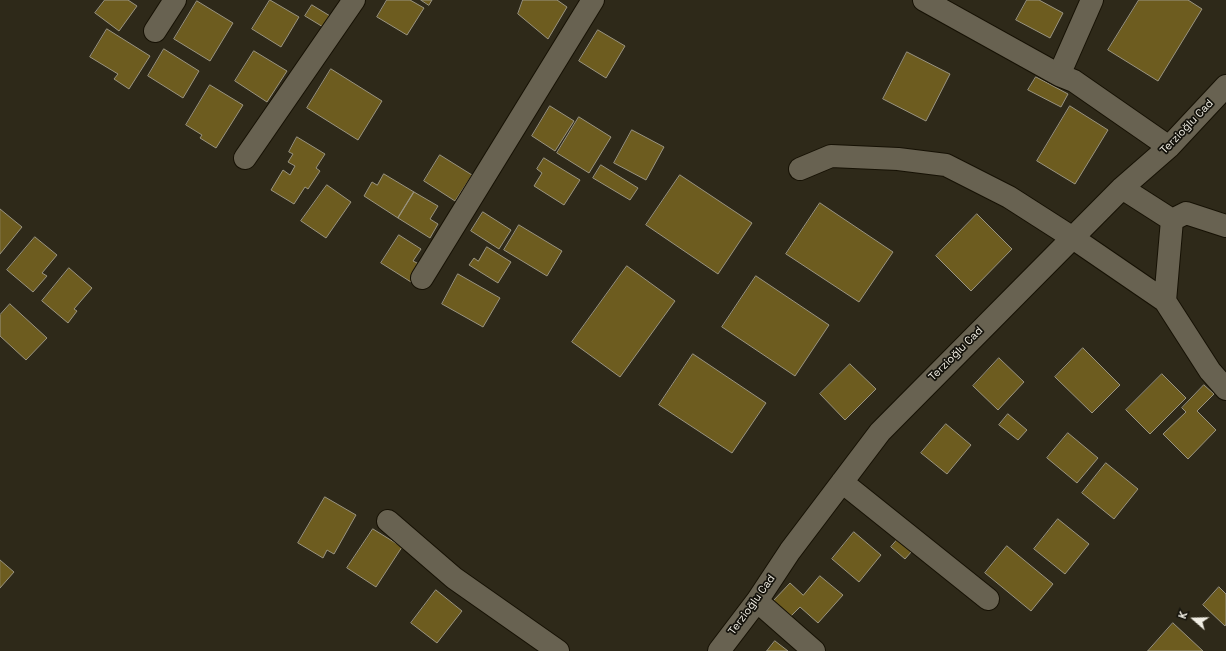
<!DOCTYPE html>
<meta charset="utf-8">
<style>
body{margin:0}
#map{position:relative;width:1226px;height:651px;overflow:hidden;background:#2e2919;font-family:"Space Grotesk",sans-serif}
canvas{display:block}
.north{position:absolute;left:1174px;top:599px;width:40px;height:40px;-webkit-text-stroke:3px #14120b;paint-order:stroke;rotate:290deg;font-size:11px;font-weight:700;line-height:16px;text-align:center;color:#f1eee4}
.north::after{content:'';display:block;margin:auto;width:14px;height:18px;background:#f1eee4;clip-path:polygon(50% 0,100% 100%,50% 72%,0 100%)}
</style>
<div id="map">
<canvas width="1226" height="651"></canvas>
<div class="north">K</div>
</div>
<script>
const ctx = document.querySelector('canvas').getContext('2d');
ctx.lineJoin = 'round';
function paint(path, color) {
  ctx.fillStyle = color;
  ctx.fill(path, 'evenodd');
}
function stroke(path, color, width, dash) {
  ctx.strokeStyle = color;
  ctx.lineWidth = width;
  ctx.lineCap = dash ? 'butt' : 'round';
  ctx.setLineDash(dash || []);
  ctx.stroke(path);
}
function label(font, color, halo, rows, align = 'center') {
  ctx.font = font + ' "Space Grotesk",sans-serif';
  ctx.lineWidth = 3.5;
  ctx.setLineDash([]);
  ctx.textBaseline = 'middle';
  ctx.strokeStyle = halo;
  ctx.fillStyle = color;
  for (const [text, x, y, turn = 0] of rows) {
    ctx.save();
    ctx.translate(x, y);
    ctx.rotate((+turn || 0) * Math.PI / 180);
    ctx.textAlign = isNaN(turn) ? turn : align;
    if (halo) ctx.strokeText(text, 0, 0);
    ctx.fillText(text, 0, 0);
    ctx.restore();
  }
}
const building = new Path2D(`
 M105,0H128L137,6L119,31L95,13Z
 M270,0L299,17L281,47L252,29Z
 M387,0H410L424,8L407,35L377,17Z
 M421,0H432L429,5Z
 M523,0H557L567,7L548,39L518,14Z
 M1027,0H1039L1063,13L1050,38L1016,20Z
 M1139,0H1188L1202,9L1158,81L1108,50Z
 M197,1L233,23L210,61L174,39Z
 M312,5L335,19L328,30L305,16Z
 M107,29L150,56L129,89L114,79L118,74L90,57Z
 M598,30L625,46L606,78L579,61Z
 M164,49L199,71L183,98L148,76Z
 M254,51L287,71L267,102L235,81Z
 M907,52L950,74L926,121L883,99Z
 M331,69L382,101L358,140L307,108Z
 M1036,77L1068,94L1061,107L1028,90Z
 M210,85L243,105L216,148L200,138L202,135L186,125Z
 M550,106L574,121L555,151L532,136Z
 M1070,106L1108,130L1075,184L1037,161Z
 M579,117L611,137L589,173L557,153Z
 M632,130L664,147L646,180L614,163Z
 M297,137L325,154L316,168L320,171L308,189L305,187L294,204L271,190L283,170L290,175L295,166L288,162L293,154L289,152Z
 M440,155L472,175L455,201L424,181Z
 M544,158L580,180L564,205L534,186L542,173L537,169Z
 M601,165L638,188L630,200L593,178Z
 M384,174L414,192L398,218L364,196L372,182L377,185Z
 M680,175L752,223L718,274L646,225Z
 M327,185L351,202L326,238L301,221Z
 M414,192L438,206L430,219L438,224L430,238L398,218Z
 M820,203L893,252L859,302L786,254Z
 M0,209L22,227L0,254Z
 M483,212L511,230L499,249L471,231Z
 M977,214L1012,249L971,291L936,256Z
 M519,225L562,251L547,276L504,250Z
 M399,235L421,249L413,261L421,265L411,282L381,263Z
 M35,237L57,255L42,273L47,276L33,292L7,270Z
 M487,247L511,262L498,283L469,265L474,258L478,261Z
 M627,266L675,301L620,377L572,342Z
 M69,268L92,288L74,309L77,311L68,323L42,301Z
 M458,274L500,298L483,327L442,304Z
 M756,276L829,325L795,376L722,327Z
 M10,304L47,338L26,360L0,336V315Z
 M1083,348L1120,385L1092,413L1055,377Z
 M693,354L766,403L732,453L659,405Z
 M999,358L1024,382L998,410L973,386Z
 M850,364L876,389L845,420L820,394Z
 M1162,374L1186,398L1150,434L1126,410Z
 M1204,385L1214,394L1197,411L1216,430L1188,459L1163,434L1186,412L1182,408Z
 M1008,414L1027,430L1018,440L999,425Z
 M946,424L971,445L947,474L921,453Z
 M1068,433L1098,458L1077,483L1047,458Z
 M1106,463L1138,489L1114,519L1082,493Z
 M325,497L356,515L334,554L327,550L323,558L298,543Z
 M1058,519L1089,544L1065,574L1034,549Z
 M373,529L402,547L376,587L347,568Z
 M854,532L881,555L859,582L832,559Z
 M898,539L912,551L905,559L891,547Z
 M1007,546L1053,584L1031,611L985,573Z
 M0,560L14,572L0,588Z
 M820,576L843,595L818,623L800,607L790,617L773,601L790,583L803,595Z
 M1219,587L1226,594V624L1225,626L1203,605Z
 M436,590L462,611L437,643L411,623Z
 M1173,623L1203,651H1148Z
 M775,641L788,651H767Z`);
const minor = new Path2D(`
 M924,0L1059,75L1074,81L1169,147
 M155,31L175,0
 M1059,75L1092,0
 M245,158L354,0
 M800,169L831,156L898,159L946,165L1009,197L1073,238L1165,301L1210,371L1226,389
 M1122,188L1172,220L1165,301
 M1172,220L1186,213L1226,226
 M422,278L593,0
 M842,482L988,599
 M388,521L454,578L558,651
 M757,601L814,651
 M719,651L757,601L790,551L880,432L1122,188L1169,147L1226,86`);
const streetNames = [
 ["Terzioğlu Cad",1187,127,-46],
 ["Terzioğlu Cad",956,354,-45],
 ["Terzioğlu Cad",752,605,-54]
];
paint(building, '#6d5c1f');
stroke(building, '#9a9481', 1);
stroke(minor, '#161104', 24);
stroke(minor, '#686251', 22);
label('11px', '#f1eee4', '#14120b', streetNames);
</script>
